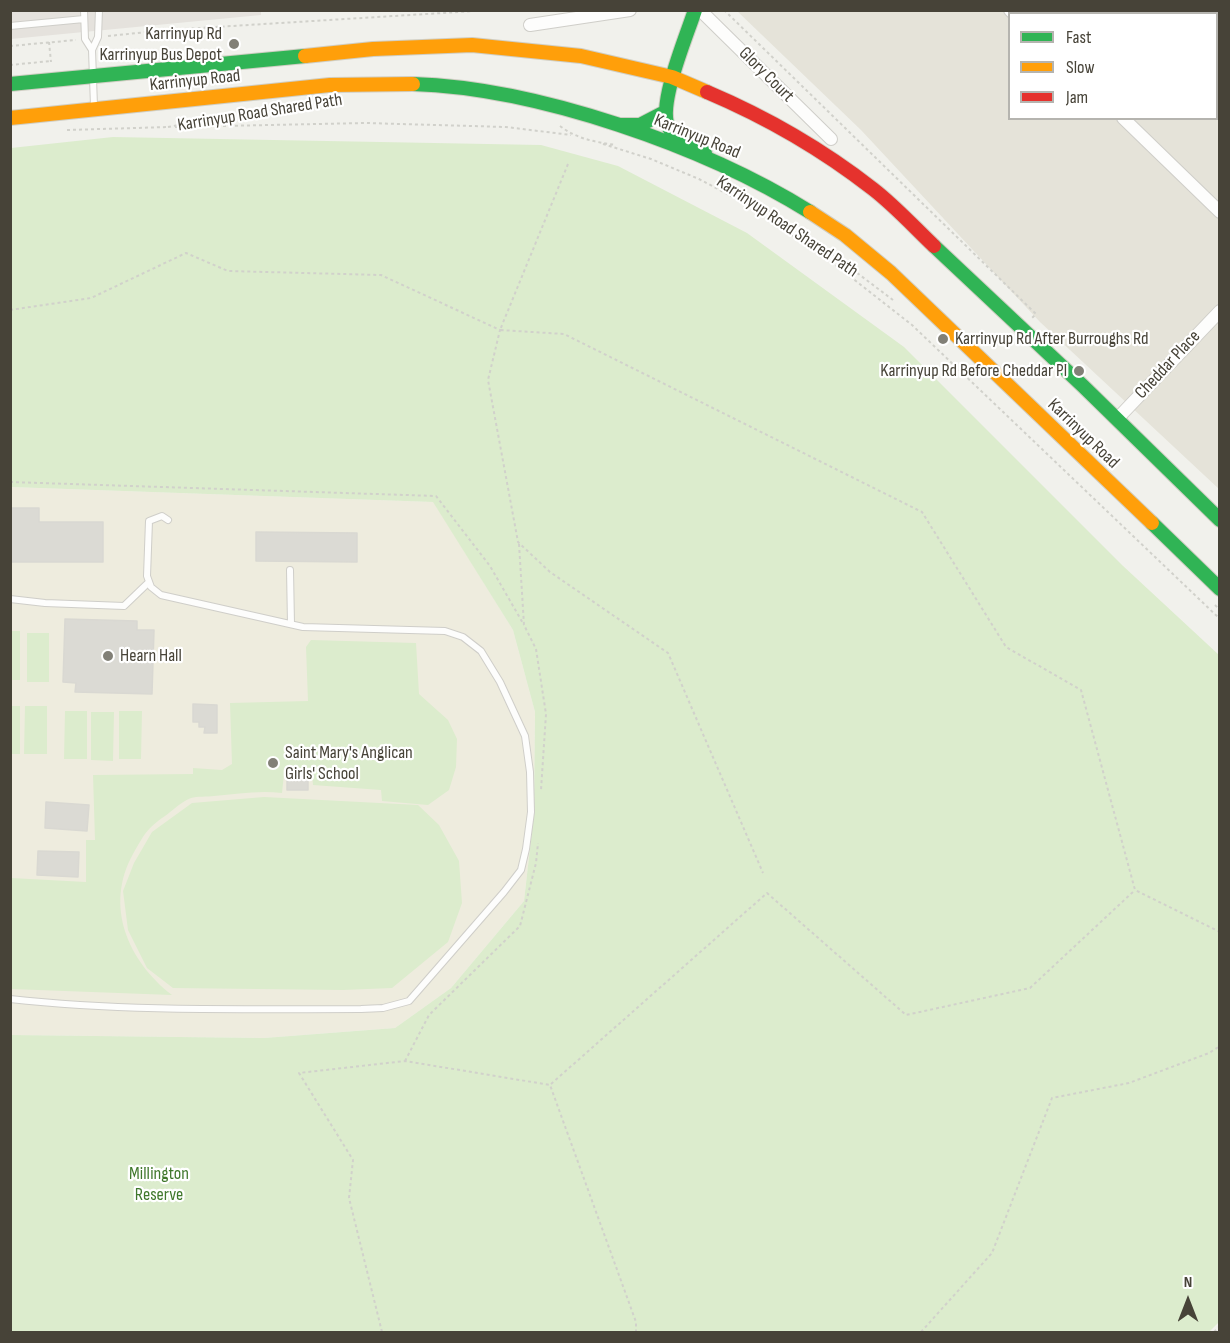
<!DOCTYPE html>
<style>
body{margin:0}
#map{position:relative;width:1230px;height:1343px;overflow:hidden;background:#f1f1ec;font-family:"Sofia Sans Condensed",sans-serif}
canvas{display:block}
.frame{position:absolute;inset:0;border:12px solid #474338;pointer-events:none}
.legend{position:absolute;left:1008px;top:12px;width:210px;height:108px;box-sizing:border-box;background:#fff;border:2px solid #b5b4af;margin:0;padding:8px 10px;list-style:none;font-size:18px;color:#474338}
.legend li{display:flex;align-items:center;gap:12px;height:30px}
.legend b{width:30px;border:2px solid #b5b4af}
.north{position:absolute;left:1158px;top:1271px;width:60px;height:60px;-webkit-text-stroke:4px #fff;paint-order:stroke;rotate:0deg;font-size:16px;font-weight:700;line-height:24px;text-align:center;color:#474338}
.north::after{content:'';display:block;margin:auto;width:21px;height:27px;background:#474338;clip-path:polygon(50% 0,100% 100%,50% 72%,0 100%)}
</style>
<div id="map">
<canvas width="1230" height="1343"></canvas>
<div class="frame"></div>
<ul class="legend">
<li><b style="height:8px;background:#30b455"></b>Fast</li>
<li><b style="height:8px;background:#ff9f0a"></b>Slow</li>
<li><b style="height:8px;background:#e5322d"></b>Jam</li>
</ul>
<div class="north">N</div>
</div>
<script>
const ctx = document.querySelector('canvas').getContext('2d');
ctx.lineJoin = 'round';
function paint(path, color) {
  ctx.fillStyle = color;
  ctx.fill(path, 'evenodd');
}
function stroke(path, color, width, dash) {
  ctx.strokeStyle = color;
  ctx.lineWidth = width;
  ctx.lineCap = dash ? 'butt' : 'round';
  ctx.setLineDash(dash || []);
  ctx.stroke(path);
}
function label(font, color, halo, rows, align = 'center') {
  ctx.font = font + ' "Sofia Sans Condensed",sans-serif';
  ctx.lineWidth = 4.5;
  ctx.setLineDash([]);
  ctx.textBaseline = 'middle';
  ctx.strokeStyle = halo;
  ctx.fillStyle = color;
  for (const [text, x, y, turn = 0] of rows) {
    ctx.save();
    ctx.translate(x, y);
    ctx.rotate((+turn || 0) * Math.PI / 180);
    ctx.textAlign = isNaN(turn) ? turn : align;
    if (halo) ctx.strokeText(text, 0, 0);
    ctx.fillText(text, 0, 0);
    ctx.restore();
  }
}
const residential = new Path2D(`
 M737,11H1219V489L1040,322L861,130ZM1010,14H1216V118H1010Z`);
const industrial = new Path2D(`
 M11,11H261V15L11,39Z`);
const education = new Path2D(`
 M11,487L434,502L513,630L535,712L534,813L524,901L451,988L395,1028L264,1038L11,1035Z`);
const green = new Path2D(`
 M113,137L541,145L618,166L747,233L904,347L1122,565L1219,655L1220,1321L1209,1332H11V1035L264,1038L395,1028L451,988L524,901L534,813L535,712L513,630L433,502L11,487V148Z
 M11,631H20V680H11Z
 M27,633H49V682H27Z
 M311,640L416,643L419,694L448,720L457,739L456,767L449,790L428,805L382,801L381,790L313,785L312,774H284L282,793C259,790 237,794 214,796C207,797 197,796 191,798C182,801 172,811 165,816C146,829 144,835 133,854C104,906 128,961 172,995L11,989V878L86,882V840H95L93,775L193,774V768L222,770L232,764L230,703L308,701L306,647Z
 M11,706H20V754H11Z
 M25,706H47V754H24Z
 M65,711H87V759H64Z
 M119,711H142L141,759H119Z
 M91,712H114L113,761L91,760Z
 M264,797L418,805L439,825L459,861L462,903L448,942L392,988L343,990L173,988L147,968L128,930L123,891L134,863L152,832L192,803Z`);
const building = new Path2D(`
 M10,508H39V522H103V562H10Z
 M256,532L357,533V562L256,561Z
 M65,619L137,621V630H154L152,694L75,692L76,683L63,682Z
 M193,704L217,705V733H204L205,727H199V722H193Z
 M287,775L308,776V790H287Z
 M46,802L89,805L87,831L45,828Z
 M38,851L79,852L78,877L37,875Z`);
const path = new Path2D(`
 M724,10L1036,314L1032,318
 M108,36L167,30L491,10
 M49,42L51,62
 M10,46L76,40
 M10,65L51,61
 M560,126C577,139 595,142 616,145
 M168,127L251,111
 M175,127L366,123L506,127L571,135
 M67,130L169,127
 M603,144L651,159L699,179L750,206L838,267L912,325L1220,619
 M568,164L500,330L564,334L922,512L1006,647L1081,690L1135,890L1220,932
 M759,204L824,248L893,300
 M10,310L91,298L186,253L228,271L381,275L500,330L488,380L518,542L550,572L668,653L763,873
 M992,348L1007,338
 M10,482L436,496L490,566L524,625
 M519,544L524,625L536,649L546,714L541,790
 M1215,605L1220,610
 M405,1061L429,1015L520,926L536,863L538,843
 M551,1084L767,893L906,1015L1030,988L1135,890
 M382,1332L349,1198L353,1160L299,1073L405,1061L550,1085L636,1322V1332
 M921,1332L992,1253L1052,1098L1129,1083L1209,1053L1220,1046
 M1214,1332L1220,1326`);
const lane = new Path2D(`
 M84,10L85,39L92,50
 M10,26L84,19
 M94,106L92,50L98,37L99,10
 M290,570L291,624
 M10,599L45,603L124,606L149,582
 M10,999C127,1012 244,1009 361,1009L383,1008L409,1001L504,892L521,870L526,849L531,812L530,772L525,736L500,682L481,651L463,637L445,631L303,627L161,595L151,587L147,576L149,521L162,516L168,520`);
const street = new Path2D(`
 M700,10L831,139
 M1010,10L1014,14
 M530,25L630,10
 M1123,118L1220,212
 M1117,419L1220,311`);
const fast = new Path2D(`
 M695,10C687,35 658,103 668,126C674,138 694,145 705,153
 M10,84L305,56
 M413,84C538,88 704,146 810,212
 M621,125H640L665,112
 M934,246L1083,386L1220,520
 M1152,523L1220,589`);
const slow = new Path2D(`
 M305,56L373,49L472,45L581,56L672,77L707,92
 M10,118L330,85L413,84
 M810,212L845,235L891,273L1152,523`);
const jam = new Path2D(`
 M707,92C766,117 823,150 873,189C895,206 914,227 934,246`);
const markers = [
 [234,44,6,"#828077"],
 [943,339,6,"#828077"],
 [1079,371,6,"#828077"],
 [108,656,6,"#828077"],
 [273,763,6,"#828077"]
];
const poiNames = [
 ["Karrinyup Rd",222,34,"right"],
 ["Karrinyup Bus Depot",222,55,"right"],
 ["Karrinyup Rd After Burroughs Rd",955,339],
 ["Karrinyup Rd Before Cheddar Pl",1067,371,"right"],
 ["Hearn Hall",120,656],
 ["Saint Mary's Anglican",285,753],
 ["Girls' School",285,774]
];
const streetNames = [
 ["Glory Court",766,75,45],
 ["Karrinyup Road",195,81,-6],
 ["Karrinyup Road Shared Path",260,113,-9],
 ["Karrinyup Road",697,137,22],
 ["Karrinyup Road Shared Path",787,227,34],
 ["Cheddar Place",1168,365,-47],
 ["Karrinyup Road",1083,434,44]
];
const parkNames = [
 ["Millington",159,1174],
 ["Reserve",159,1195]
];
paint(residential, '#e5e3d9');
paint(industrial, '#e5e2dd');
paint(education, '#eeecde');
paint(green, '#dceccd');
paint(building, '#dbdad4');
stroke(building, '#d9d8d2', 1.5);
stroke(lane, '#cfcec9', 8);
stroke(street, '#cfcec9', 14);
stroke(fast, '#d0cec3', 16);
stroke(slow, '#d0cec3', 16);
stroke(jam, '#d0cec3', 16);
stroke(path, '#d1d1cb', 2, [3, 3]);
stroke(lane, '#fdfdfc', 6);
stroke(street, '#fdfdfc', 12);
stroke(fast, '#30b455', 14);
stroke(slow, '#ff9f0a', 14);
stroke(jam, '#e5322d', 14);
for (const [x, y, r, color] of markers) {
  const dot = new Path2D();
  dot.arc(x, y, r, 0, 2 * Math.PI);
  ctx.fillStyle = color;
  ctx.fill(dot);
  stroke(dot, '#fff', 2);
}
label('18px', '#474338', '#fff', poiNames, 'left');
label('18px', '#474338', '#fff', streetNames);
label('18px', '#40782c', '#fff', parkNames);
</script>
